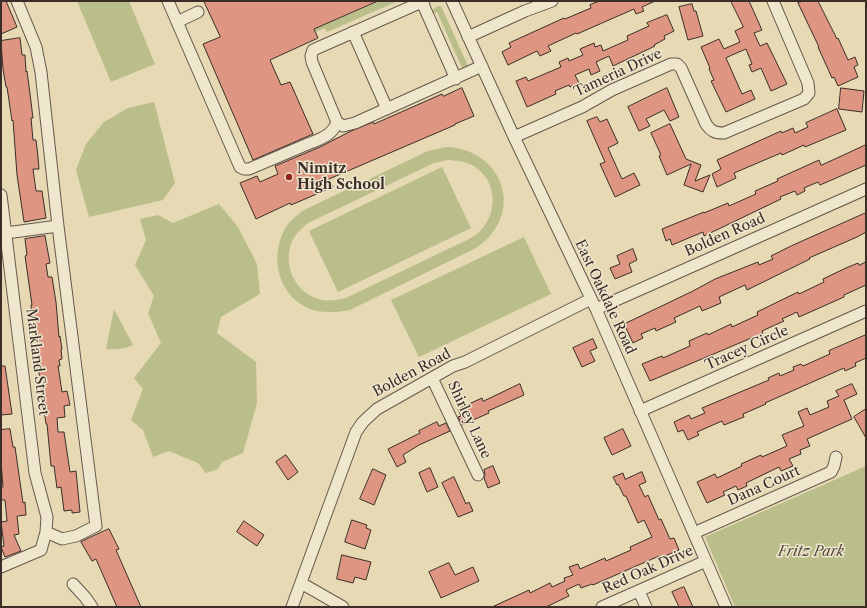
<!DOCTYPE html>
<style>
body{margin:0}
#map{position:relative;width:867px;height:608px;overflow:hidden;background:#e6d9b4;font-family:"Libre Caslon Text",serif}
canvas{display:block}
.frame{position:absolute;inset:0;border:2px solid #3b2e29;pointer-events:none}
</style>
<div id="map">
<canvas width="867" height="608"></canvas>
<div class="frame"></div>
</div>
<script>
const ctx = document.querySelector('canvas').getContext('2d');
ctx.lineJoin = 'round';
function paint(path, color) {
  ctx.fillStyle = color;
  ctx.fill(path, 'evenodd');
}
function stroke(path, color, width, dash) {
  ctx.strokeStyle = color;
  ctx.lineWidth = width;
  ctx.lineCap = dash ? 'butt' : 'round';
  ctx.setLineDash(dash || []);
  ctx.stroke(path);
}
function label(font, color, halo, rows, align = 'center') {
  ctx.font = font + ' "Libre Caslon Text",serif';
  ctx.lineWidth = 3;
  ctx.setLineDash([]);
  ctx.textBaseline = 'middle';
  ctx.strokeStyle = halo;
  ctx.fillStyle = color;
  for (const [text, x, y, turn = 0] of rows) {
    ctx.save();
    ctx.translate(x, y);
    ctx.rotate((+turn || 0) * Math.PI / 180);
    ctx.textAlign = isNaN(turn) ? turn : align;
    if (halo) ctx.strokeText(text, 0, 0);
    ctx.fillText(text, 0, 0);
    ctx.restore();
  }
}
const green = new Path2D(`
 M77,1H129L155,64L111,82Z
 M380,1H398L327,32L325,28L316,32L315,29Z
 M438,6H441L469,68L463,70L437,12L433,14L431,11Z
 M154,102L175,183L163,200L89,217L76,170L86,144L104,122L128,108Z
 M446,147C504,149 526,215 476,248L350,310C339,312 329,313 317,311C278,302 266,253 289,223C292,219 298,215 302,211L428,151ZM448,160C458,161 467,161 475,167C496,181 498,209 483,228C480,232 475,235 471,238L346,298C337,300 328,302 318,299C296,292 283,267 291,244C294,235 301,229 308,223L434,163Z
 M442,167L471,228L338,292L309,231Z
 M219,204L238,227L257,264L260,294L221,317L217,333L256,362L257,403L243,453L222,462L218,469L206,473L198,463L169,451L153,457L143,430L131,420L143,389L134,378L161,343L148,313L154,296L135,265L146,240L140,219L158,215L173,223Z
 M524,237L551,294L419,357L391,300Z
 M114,309L133,345C124,349 116,350 106,349Z
 M866,466V607H735L705,537Z`);
const building = new Path2D(`
 M1,1H6L17,27L1,34Z
 M204,1H378L314,29L318,38L270,60L281,85L290,82L313,134L253,160L203,44L220,37Z
 M600,1H655L642,7L644,11L636,14L634,9L577,34L576,33L548,46L551,51L540,56L537,51L508,65L502,52L511,47L509,43L564,18L565,19L591,8L590,5Z
 M731,1H749L762,30L754,33L760,46L767,43L787,84L771,91L761,68L752,72L749,65L752,64L746,49L732,55L726,58L742,94L751,90L755,99L726,112L711,81L714,80L709,69L710,68L701,47L719,39L724,49L740,42L735,31L743,27Z
 M803,1H818L837,39L838,38L848,60L855,57L858,65L854,67L858,77L838,86L834,77L832,78L818,47H819L798,3Z
 M692,4L694,11H696L703,36L688,40L679,7Z
 M667,15L674,31L664,36L665,39L654,45L655,46L613,66L609,56L596,62L600,71L591,75L589,69L575,75L579,83L570,87L569,85L555,91L556,94L527,107L516,81L526,77L528,81L561,67L559,62L568,58L569,61L583,55L580,49L594,43L595,47L601,45L603,51L628,40L627,36L649,26L647,23Z
 M20,38L22,55H25L26,72L27,71L29,86L33,118H31L33,140H36L38,157L39,169H33L36,191H42L46,218L24,222L17,175L13,120L12,121L7,87H6L3,69L1,42V41Z
 M462,88L474,116L455,124V125L329,179L333,187L291,205L290,203L256,219L240,183L257,176L260,182L278,174L275,166L320,147L351,131L373,122L374,124L442,94L443,96Z
 M667,88L679,117L670,121L664,110L646,119L650,126L639,131L628,107Z
 M841,88L864,91L862,112L839,109Z
 M837,109L846,130L805,147L804,145L782,155L781,153L734,173L736,178L717,187L712,174L721,169L717,160L781,131L782,133L793,128L795,133L808,127L806,123Z
 M597,117L600,122L607,119L618,143L608,148L622,179L634,173L640,185L615,197L600,164L605,162L587,121Z
 M670,124L686,159L701,165L695,181L710,175L703,192L684,185L691,164L667,175L659,156L661,155L651,133Z
 M866,145V165L820,185L818,182L804,188L805,191L797,195L795,191L780,197L781,199L704,236L703,232L672,245L670,239L666,241L662,229L704,212V213L728,203L729,206L756,194L755,191L778,181L777,179L819,160L821,165Z
 M866,213V232L857,237L809,258L810,259L747,290L745,285L719,297L721,303L702,311L700,306L674,318L676,322L656,331L655,328L641,334L643,338L633,343L624,324L693,291L715,279L758,262L759,265L773,259L771,256L791,246Z
 M45,236L50,263L46,264L48,277H52L56,302L59,337L60,336L62,349H61L62,359L59,360L60,366H58L62,392L67,391L70,405L64,406L65,417L57,418L58,432H64L70,472L76,471L80,512L72,513V510L64,511L61,487L57,488L54,466H51L47,424H46L39,373L38,356H39L34,318H32L31,305H32L25,256L27,255L25,239Z
 M633,249L637,260L629,264L632,272L615,279L610,268L620,264L617,256Z
 M866,262V285L844,295V297L799,317L797,312L782,319L784,321L762,331L763,333L650,381L642,364L662,356L663,358L690,346L689,341L707,333L708,335L731,324L732,327L758,315L757,312L798,292L799,294L824,282L823,279L846,268L858,263L859,265Z
 M866,335V358L855,363L856,366L845,371L844,368L765,403L766,404L743,414L744,417L724,425L722,421L697,432L699,435L688,440L683,430L678,432L674,422L689,415L691,419L705,413L702,408L769,380L768,378L779,373L780,376L794,370L793,367L801,364L803,366L830,354L829,351Z
 M593,339L597,348L590,351L595,361L582,367L573,348Z
 M1,366H5L12,414L1,415Z
 M520,384L524,395L488,411L489,413L462,425L458,417L461,416L458,409L482,398L483,401Z
 M852,384L857,394L844,400L852,419L807,439L810,446L800,450L801,454L789,459L793,466L781,471L779,467L746,483L747,486L738,490L736,486L723,492L725,495L707,503L697,482L715,474L717,478L742,466L741,464L761,455L762,457L787,446L782,435L804,426L798,412L807,408L810,415L829,407L827,401L839,396L836,391Z
 M866,409V438L854,417Z
 M437,422L439,426L446,423L450,431L419,445L403,455L406,462L397,467L388,449L420,433L419,431Z
 M10,429L13,447H15L23,503L25,502L26,515L17,516L19,534L14,535L21,551L5,557L1,547L4,546L1,522L7,521L5,500H1V487H3L1,462V430Z
 M623,429L631,446L612,455L604,438Z
 M286,455L298,472L288,480L276,462Z
 M493,466L500,483L488,488L484,478L485,475L484,470Z
 M430,468L438,487L427,492L419,473Z
 M373,469L386,475L374,505L360,499Z
 M642,472L646,482L639,485L645,497L648,495L659,520L661,519L670,539L674,538L679,550L660,558L659,556L593,585L592,584L581,588L579,584L566,590L569,596L546,607H492L529,590L530,593L550,583L552,587L565,581L564,578L573,575L569,567L578,564L580,569L605,558L606,561L631,550L630,547L652,537L644,520L638,523L626,496H624L618,484L617,485L613,477L623,473L625,479Z
 M454,477L466,504L469,502L473,511L458,517L442,483Z
 M352,520L367,525L366,528L371,530L365,549L345,542Z
 M244,521L264,535L257,546L237,532Z
 M109,529L119,549L116,550L141,607H117L96,559L92,561L81,542Z
 M342,555L371,562L366,580L355,577L353,583L337,579Z
 M449,563L455,575L473,567L479,581L441,598L429,572Z
 M684,587L693,607H679L672,592Z`);
const minor = new Path2D(`
 M17,1L36,47L41,72L58,226L96,526L76,536L62,539L46,532
 M168,1L240,167L244,169H249L310,143
 M424,1L313,50L311,56L312,62L337,122L343,126L355,123L482,66
 M452,1L514,137L596,309L726,607
 M422,2L456,79
 M177,22L198,12
 M353,32L387,109
 M468,37L525,11L552,1
 M514,137L582,107L612,90L671,64H677L681,68L706,124C711,131 714,133 724,133L804,99L809,93L808,83L773,1
 M313,142C324,137 333,134 337,122
 M1,195L35,473L47,517L46,532L41,550L1,567
 M6,233L58,226
 M596,309L866,189
 M432,378L478,475
 M640,411L866,311
 M694,533L831,472L834,466L836,457
 M301,583L343,607
 M73,584L85,597L92,607
 M639,591L646,607
 M292,607L356,432L363,422L377,409L453,366L465,362L591,299
 M602,607L706,561`);
const markers = [
 [289,177,4,"#8f2418"]
];
const streetNames = [
 ["Tameria Drive",618,73,-25],
 ["Bolden Road",725,235,-24],
 ["East Oakdale Road",605,297,65],
 ["Tracey Circle",747,348,-24],
 ["Markland Street",37,362,83],
 ["Bolden Road",412,373,-28],
 ["Shirley Lane",469,420,65],
 ["Dana Court",764,486,-24],
 ["Red Oak Drive",648,570,-24]
];
const poiNames = [
 ["Nimitz",297,169],
 ["High School",297,185]
];
const parkNames = [
 ["Fritz Park",811,552]
];
paint(green, '#b9be8a');
paint(building, '#de9582');
stroke(building, '#3b2e29', 1);
stroke(minor, '#66594c', 13);
stroke(minor, '#efe6ce', 11);
for (const [x, y, r, color] of markers) {
  const dot = new Path2D();
  dot.arc(x, y, r, 0, 2 * Math.PI);
  ctx.fillStyle = color;
  ctx.fill(dot);
  stroke(dot, '#efe6ce', 1.5);
}
label('14px', '#3b2e29', '#efe6ce', streetNames);
label('bold 14px', '#3b2e29', '#efe6ce', poiNames, 'left');
label('italic 14px', '#544b3c', '#efe6ce', parkNames);
</script>
